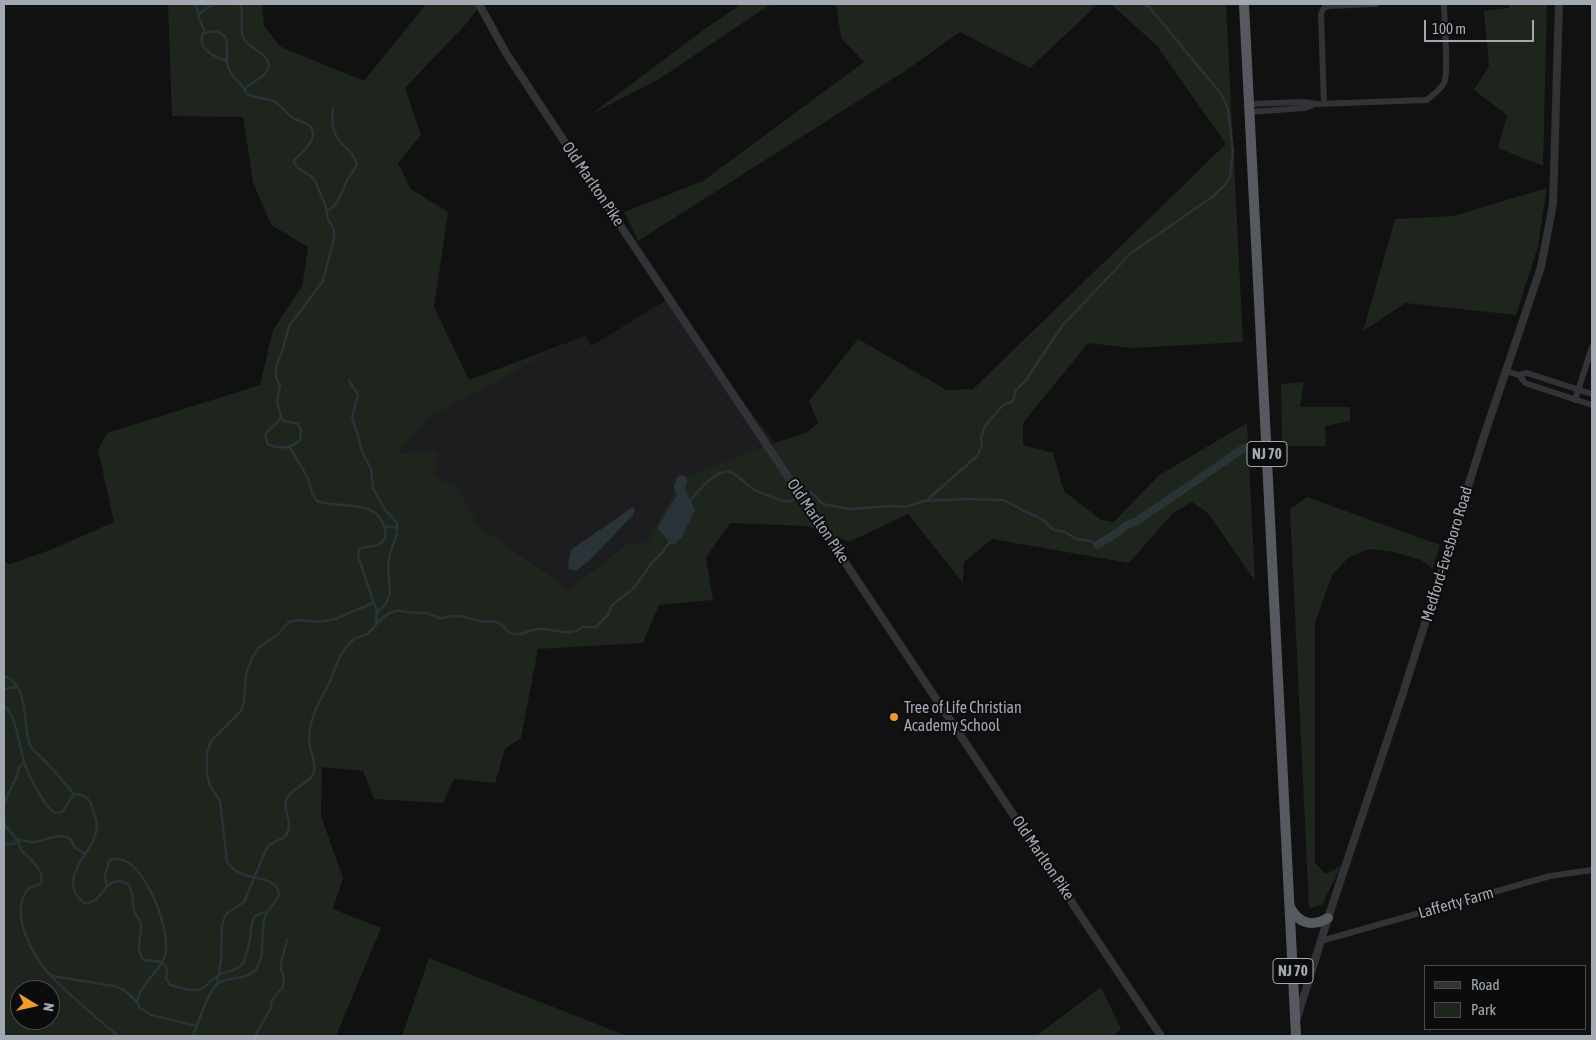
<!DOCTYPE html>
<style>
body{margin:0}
#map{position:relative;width:1596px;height:1040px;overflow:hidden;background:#111112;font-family:"Asap Condensed",sans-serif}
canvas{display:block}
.frame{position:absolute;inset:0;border:5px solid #a2a9b3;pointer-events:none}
.legend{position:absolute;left:1424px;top:965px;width:162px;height:65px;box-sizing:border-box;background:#0c0c0d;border:1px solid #484b4f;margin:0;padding:6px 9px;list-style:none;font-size:15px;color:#a2a9b3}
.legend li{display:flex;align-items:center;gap:10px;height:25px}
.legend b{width:25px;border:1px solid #484b4f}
.north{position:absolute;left:10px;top:980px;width:50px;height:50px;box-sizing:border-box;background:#0c0c0d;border:1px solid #484b4f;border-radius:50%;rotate:99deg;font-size:14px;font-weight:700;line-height:20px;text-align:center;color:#a2a9b3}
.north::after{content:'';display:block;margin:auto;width:18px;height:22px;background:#f19c2a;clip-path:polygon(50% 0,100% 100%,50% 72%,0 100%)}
.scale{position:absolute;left:1424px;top:20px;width:110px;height:22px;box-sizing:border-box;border:2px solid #a2a9b3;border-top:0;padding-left:6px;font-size:15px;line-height:18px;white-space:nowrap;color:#a2a9b3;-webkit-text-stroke:4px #0c0c0d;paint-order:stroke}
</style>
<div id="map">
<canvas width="1596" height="1040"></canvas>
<div class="frame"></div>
<ul class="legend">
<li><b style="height:6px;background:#323337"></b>Road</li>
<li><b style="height:14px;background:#1d251d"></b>Park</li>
</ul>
<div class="north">N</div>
<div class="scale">100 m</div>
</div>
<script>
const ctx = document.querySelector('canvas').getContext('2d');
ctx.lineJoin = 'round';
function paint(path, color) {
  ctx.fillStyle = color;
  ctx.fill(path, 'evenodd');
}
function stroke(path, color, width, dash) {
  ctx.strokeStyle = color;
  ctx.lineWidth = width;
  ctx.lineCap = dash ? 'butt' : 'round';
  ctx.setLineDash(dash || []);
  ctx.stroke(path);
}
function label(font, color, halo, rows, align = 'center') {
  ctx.font = font + ' "Asap Condensed",sans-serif';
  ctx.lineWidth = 4;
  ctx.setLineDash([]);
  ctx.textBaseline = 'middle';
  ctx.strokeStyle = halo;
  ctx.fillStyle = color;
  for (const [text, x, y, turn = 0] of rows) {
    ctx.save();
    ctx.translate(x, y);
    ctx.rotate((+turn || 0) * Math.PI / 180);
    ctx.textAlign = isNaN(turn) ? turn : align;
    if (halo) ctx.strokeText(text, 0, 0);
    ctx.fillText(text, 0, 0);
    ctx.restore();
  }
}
const built = new Path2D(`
 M671,297L722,374L774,442L681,479L647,542L627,544L569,589L480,527L457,487L435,476L399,453L424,420L569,342L586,335L591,346Z`);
const green = new Path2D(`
 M168,4H262L264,26L281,47L364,81L426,4H481L467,23L405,88L421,135L398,163L411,189L448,212L434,307L469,380L569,342L425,420L399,453L438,452L435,476L457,487L480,527L569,589L627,544L647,542L681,479L755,449L806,433L818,423L809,401L858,339L947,390L973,389L1226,144L1157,46L1112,5H1097L1030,68L960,32L905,71L638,241L624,212L703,181L864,62L841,38L836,4H1226L1243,342L1131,348L1088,343L1023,423V445L1053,453L1064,491L1101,520L1114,522L1158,476L1247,423L1255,581L1208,513L1192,502L1173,513L1129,563L992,539L964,562L963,583L908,514L849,542L806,526L730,523L706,558L713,600L659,605L643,643L538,649L521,738L505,749L495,783L454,779L443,803L374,799L363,771L322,767L321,816L343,878L333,909L381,928L336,1036H4V562L10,564L50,550L114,522L98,450L107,433L260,385L273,330L302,286L308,247L271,225L253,182L243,117L172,116ZM20,990H50V1020H20Z
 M742,4H771L659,79L590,115L709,26Z
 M1509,4H1547L1543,166L1498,148L1507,115L1474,90L1489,66L1484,11L1509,8Z
 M1547,188L1538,246L1516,315L1405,303L1363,331L1395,219L1453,216Z
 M1304,382L1300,407H1350V421L1325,426L1326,446H1282L1281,384Z
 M1307,497L1440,545L1433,569L1421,560L1394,552L1369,549L1349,557L1332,575L1315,623V863L1326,874L1341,866L1322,905L1309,908L1290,509Z
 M429,958L627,1036H402Z
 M1101,987L1121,1029L1114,1036H1036Z`);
const water = new Path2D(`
 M680,475L685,476L687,480L685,489L695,510L682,537L674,545L668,543V540L659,530L658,526L677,495L674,487L676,479Z
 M633,507L635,509L633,515L591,559L576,571L569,569L568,561L572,549Z`);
const stream = new Path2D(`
 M196,4L199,18L205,32
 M240,4C245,15 238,29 244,39C250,50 280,57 264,75L244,89
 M199,14L213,4
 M227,61C215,57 196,49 203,33L216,31L225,36C229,44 226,53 227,62C228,73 236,79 243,87C245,89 245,92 247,94C251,97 266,98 273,101C281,104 285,113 293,118C297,121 303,121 307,124C323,135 303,152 294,160V163L300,170L311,176L315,181L325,204L328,219L334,230V238L323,281L289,326L282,352L276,367V378L280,385L277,401L281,417L284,421L298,424L301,430L300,440C292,448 278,450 268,444L265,436C268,427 278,426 281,417
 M327,211C340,205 342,189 348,178C351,174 354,170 357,165C355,157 351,153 346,148C333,137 331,124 333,108
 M349,380L358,395L352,418L358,435L362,452L371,469L373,488L385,510L397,523V534L390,553L388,566L390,594L385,605L377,612
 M289,446L308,478L312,493L317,501C340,510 377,497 385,529C386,534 386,540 381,543C375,548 366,545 359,549L358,556L377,612L376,623
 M806,491L811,492L823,504L849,509L893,506L905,507L924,501L964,499L1004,500L1024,511L1042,519L1054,530L1065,532L1076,539L1091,541L1097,545
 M690,501C698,491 718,466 732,473C739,476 744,482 750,487C757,492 767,495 775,498C782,501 786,503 793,500
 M926,501L977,456L982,446L981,438L985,426L1003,405L1013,401L1016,390L1026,380L1062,326L1131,253L1212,197L1225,185L1230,176L1233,152L1228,109L1222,95L1150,8L1143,4
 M384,526L397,528
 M4,676C30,685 22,725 30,745C33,751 39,755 43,759C54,770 64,783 74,794
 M4,689L17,687
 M4,706C17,716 20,750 25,765C28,775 45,807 54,812C58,813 59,812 62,812L74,794
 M74,794C85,794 90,799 93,809C94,814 96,819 97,824C97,847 73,862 73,884C73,893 78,897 84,903C101,905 103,881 119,881C137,882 130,902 135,913C137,918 142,921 141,927C141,938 135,951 144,960L162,962
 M4,806C6,796 11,789 15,780C18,772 18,767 24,762
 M4,822C6,831 14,833 18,841C20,844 19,848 22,851C31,860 45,870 41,884L29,888C7,913 34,958 52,977C72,998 96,1017 118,1036
 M4,844H14L18,840C24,839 28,843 33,842C48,841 69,826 75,848L86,854
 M107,887L105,876L109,861C141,845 173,933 165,956C159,973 141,982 137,1002
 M162,962L167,968L166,978L170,985C178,987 189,991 197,990C206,989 211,979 219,975C226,971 238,971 243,963C245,959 250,942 250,937C252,922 250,914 267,912
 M52,976L114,986L124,990L136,1001L140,1008L151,1015L197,1026
 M217,983L221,960L222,926L224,919L227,913L244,902L267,847C273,841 281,841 286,835C295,822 281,810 287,798C292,787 310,784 314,772C317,762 309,750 309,739C309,716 322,699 331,679C336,665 341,650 353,640C357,636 362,637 367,634C376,627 383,613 396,611C402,610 408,613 415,613C418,613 422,612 426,613C431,614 435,617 440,618C445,618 450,616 455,616C463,615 475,621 484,622C488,622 492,621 496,622C504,623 505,633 514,634C523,636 530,629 539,629C552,628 572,638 582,627H596L608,615L612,605L634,588L651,564L662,553L670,542
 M193,1036C198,1024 208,991 217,984C228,975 246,982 256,969C266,955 260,933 265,917C268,908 277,903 279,894C276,872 241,884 227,862L220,801L210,786L207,774V753L211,741L241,711L244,702L246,674L252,658L259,647L276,636L289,622L298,620L317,622L335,619L373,603
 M255,1036L270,1010L272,1000L283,987L284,976L281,970V963L287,940`);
const canal = new Path2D(`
 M1097,545L1120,531L1125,526L1137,521L1244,448`);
const minor = new Path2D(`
 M1324,103L1321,14L1324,8L1329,6L1376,4
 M1249,104L1304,102L1317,104L1427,100C1433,95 1440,90 1444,83C1449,74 1444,17 1444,4
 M1249,112L1305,108L1315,104
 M1506,371L1519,375L1527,373L1592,394
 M1519,375L1525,383L1592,405
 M1575,400L1592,347
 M1321,941L1550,876L1592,870`);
const tertiary = new Path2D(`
 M479,4L506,53L554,126L1161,1036
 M1297,1018L1328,918L1403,693L1484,436L1541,267L1553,204L1559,4`);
const trunk = new Path2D(`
 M1244,4L1296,1036
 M1290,907C1298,924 1313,927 1328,918`);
const markers = [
 [894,717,5,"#f19c2a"]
];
const shields = [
 [1267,454,40],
 [1293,971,40]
];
const shieldNames = [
 ["NJ 70",1267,454],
 ["NJ 70",1293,971]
];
const streetNames = [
 ["Old Marlton Pike",593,184,56],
 ["Old Marlton Pike",818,521,56],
 ["Medford-Evesboro Road",1447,554,-73],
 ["Old Marlton Pike",1043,858,56],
 ["Lafferty Farm",1456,903,-16]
];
const poiNames = [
 ["Tree of Life Christian",904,708],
 ["Academy School",904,726]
];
paint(built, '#1d1d1f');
paint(green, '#1d251d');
paint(water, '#293338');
stroke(stream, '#293338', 2.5);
stroke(canal, '#293338', 8);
stroke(minor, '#323337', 6);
stroke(tertiary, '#323337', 8);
stroke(trunk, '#56595f', 10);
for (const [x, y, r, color] of markers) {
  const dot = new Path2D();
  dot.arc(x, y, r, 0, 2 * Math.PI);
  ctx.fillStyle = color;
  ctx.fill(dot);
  stroke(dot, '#0c0c0d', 2);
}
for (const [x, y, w] of shields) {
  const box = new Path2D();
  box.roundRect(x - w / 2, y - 12.5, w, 25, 4);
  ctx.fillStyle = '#0c0c0d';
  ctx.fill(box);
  stroke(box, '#a2a9b3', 1);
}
label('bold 15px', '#a2a9b3', null, shieldNames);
label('16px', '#a2a9b3', '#0c0c0d', streetNames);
label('16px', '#a2a9b3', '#0c0c0d', poiNames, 'left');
</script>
